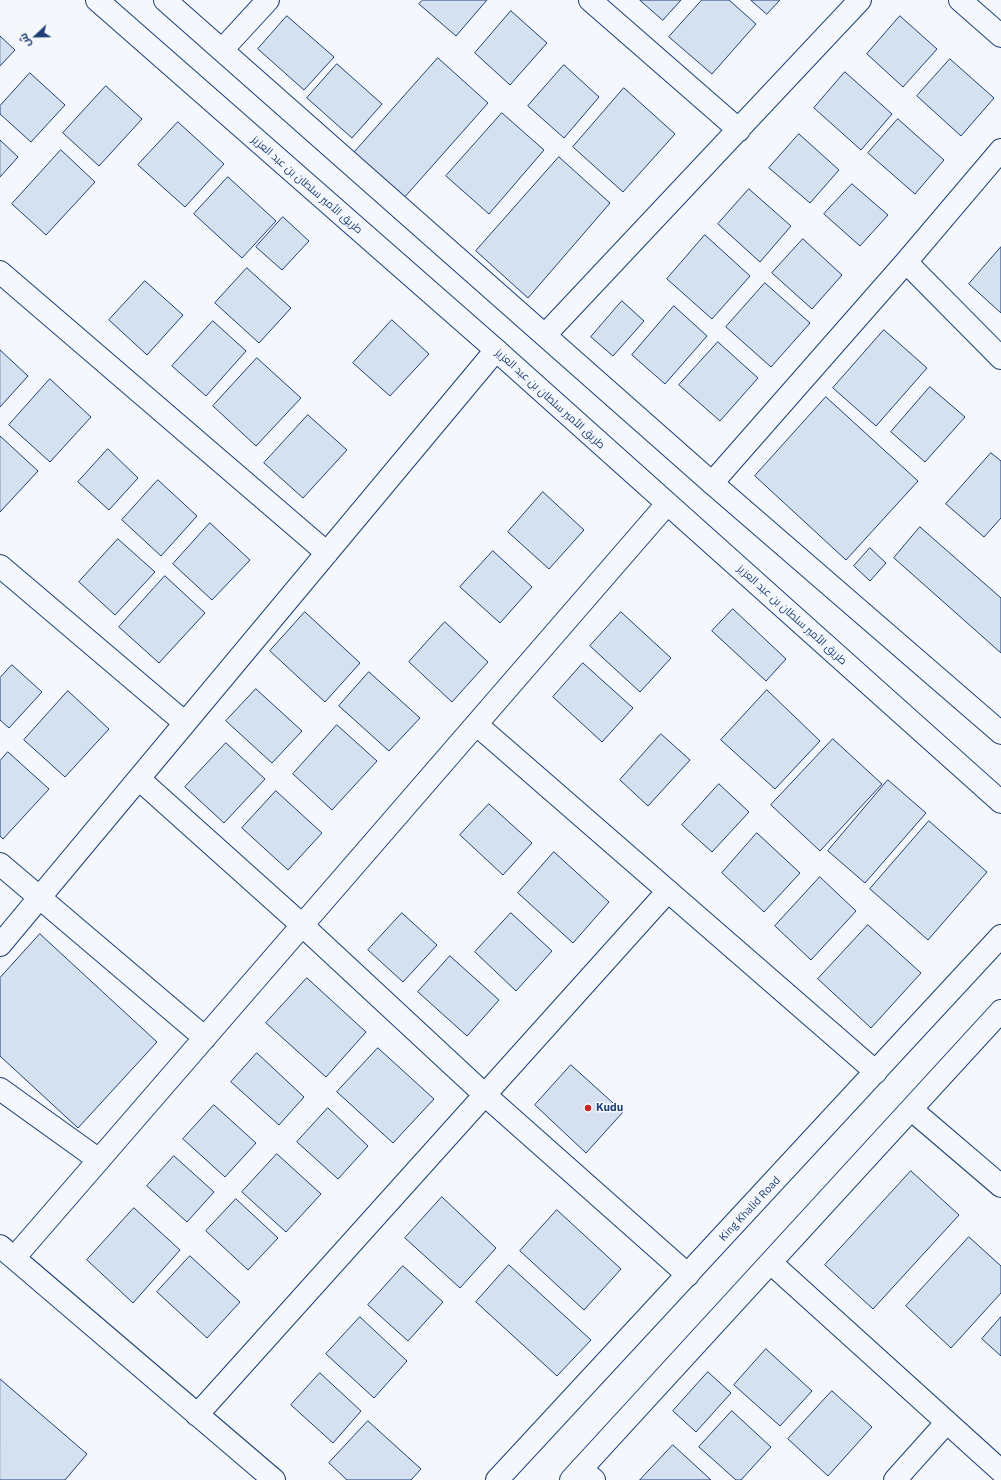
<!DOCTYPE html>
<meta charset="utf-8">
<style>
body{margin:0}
#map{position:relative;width:1001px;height:1480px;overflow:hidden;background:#f4f7fb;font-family:"IBM Plex Sans",Cairo,sans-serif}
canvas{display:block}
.north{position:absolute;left:16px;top:16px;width:40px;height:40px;-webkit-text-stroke:3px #f4f7fb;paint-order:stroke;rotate:248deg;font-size:11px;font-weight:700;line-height:16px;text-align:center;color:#1d3f73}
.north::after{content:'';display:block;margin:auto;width:14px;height:18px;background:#1d3f73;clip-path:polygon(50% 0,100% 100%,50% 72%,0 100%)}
</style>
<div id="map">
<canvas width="1001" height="1480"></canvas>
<div class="north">ش</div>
</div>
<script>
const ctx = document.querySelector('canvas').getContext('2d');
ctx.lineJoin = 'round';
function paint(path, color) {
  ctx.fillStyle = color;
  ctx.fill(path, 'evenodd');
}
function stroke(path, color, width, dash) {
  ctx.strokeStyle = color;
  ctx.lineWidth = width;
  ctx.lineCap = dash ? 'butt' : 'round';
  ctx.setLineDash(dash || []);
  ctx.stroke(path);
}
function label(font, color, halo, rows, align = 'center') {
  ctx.font = font + ' "IBM Plex Sans",Cairo,sans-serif';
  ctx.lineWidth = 3;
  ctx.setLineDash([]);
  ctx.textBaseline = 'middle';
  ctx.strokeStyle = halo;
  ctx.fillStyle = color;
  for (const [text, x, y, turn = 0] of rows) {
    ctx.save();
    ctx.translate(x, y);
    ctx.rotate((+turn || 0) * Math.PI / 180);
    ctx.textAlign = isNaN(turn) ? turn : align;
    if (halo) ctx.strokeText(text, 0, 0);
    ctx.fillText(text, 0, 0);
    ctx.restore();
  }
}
const building = new Path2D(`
 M423,0H487L456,36L419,4Z
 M640,0H681L663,20Z
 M702,0H729L756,24L712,74L669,37Z
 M751,0H780L767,14Z
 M511,11L547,43L510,85L475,53Z
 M287,16L334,57L304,90L258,49Z
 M900,16L937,49L903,87L867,54Z
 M0,36L15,50L0,66Z
 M438,58L488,103L403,199L352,155Z
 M950,59L994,98L961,136L917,96Z
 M337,64L382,104L352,138L307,98Z
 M564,65L599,97L564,138L528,106Z
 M845,72L892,114L861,150L814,108Z
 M30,73L65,105L31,142L0,114V106Z
 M106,86L142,119L99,166L63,133Z
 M624,88L675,134L623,192L573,147Z
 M502,113L544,150L489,214L446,176Z
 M898,119L944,160L915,194L868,153Z
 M178,122L224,164L185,207L138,165Z
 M799,134L839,170L810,203L769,168Z
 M0,140L18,157L0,177Z
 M61,150L95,182L46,235L12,204Z
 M559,157L610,203L528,298L476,251Z
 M228,177L276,221L242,258L194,214Z
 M852,184L888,215L860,246L824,214Z
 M749,189L791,226L760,262L718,224Z
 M283,217L309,241L282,270L256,247Z
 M705,235L750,276L712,319L667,279Z
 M803,239L842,275L812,309L772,273Z
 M1001,247V313L969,284Z
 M247,268L291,308L259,343L215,303Z
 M145,281L183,315L147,355L109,320Z
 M765,283L810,323L771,367L726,327Z
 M622,301L644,321L613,356L591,337Z
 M674,306L707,336L665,384L632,355Z
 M392,320L429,354L390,396L353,363Z
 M213,321L246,351L206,396L172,366Z
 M884,330L927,368L876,426L833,388Z
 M718,342L758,378L720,421L679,385Z
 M0,350L28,376L0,407Z
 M257,358L301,398L256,446L213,406Z
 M50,379L91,417L50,462L9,425Z
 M930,387L965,417L925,462L891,432Z
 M826,397L918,481L846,560L755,476Z
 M308,415L347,450L303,498L264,463Z
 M0,436L38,471L0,512Z
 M108,449L138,478L109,510L78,482Z
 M991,453L1001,461V518L984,537L946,504Z
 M158,480L197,516L161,556L122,520Z
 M543,492L584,530L549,569L508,532Z
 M210,523L250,560L212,600L173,564Z
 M920,527L1001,598V653L894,558Z
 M118,539L155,572L115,615L79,582Z
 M870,548L886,563L870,581L854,566Z
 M493,551L532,587L500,623L460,587Z
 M165,576L205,613L159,663L119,627Z
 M733,609L786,659L766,681L712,631Z
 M305,612L360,663L325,702L270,651Z
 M621,612L671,658L640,692L590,646Z
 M445,622L488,662L452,702L409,662Z
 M583,663L633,708L602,742L553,697Z
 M12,665L42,692L9,728L0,720V678Z
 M369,672L420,718L389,751L339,706Z
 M256,689L302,731L272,763L226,721Z
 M767,690L820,741L775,789L721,740Z
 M68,691L109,729L65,777L24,740Z
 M337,725L377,761L332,810L293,774Z
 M661,734L690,760L648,806L620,780Z
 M833,739L882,784L820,851L771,805Z
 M226,743L265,779L224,823L185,787Z
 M8,752L49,789L3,839L0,836V761Z
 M888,780L926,813L865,883L828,851Z
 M719,784L749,812L712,852L682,825Z
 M276,791L322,833L288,870L242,828Z
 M489,804L532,843L503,875L460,835Z
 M929,821L987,872L928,940L870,889Z
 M757,833L800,873L764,912L722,873Z
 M554,852L609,902L573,943L518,893Z
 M820,877L856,911L811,960L775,926Z
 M402,913L437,945L403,982L368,950Z
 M511,913L552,951L516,991L475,952Z
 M868,925L921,973L871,1028L818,979Z
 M40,934L157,1042L78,1128L0,1056V978Z
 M450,956L499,1000L467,1036L418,992Z
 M307,978L366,1032L326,1077L266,1023Z
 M378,1048L434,1099L393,1143L337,1092Z
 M257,1053L304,1097L279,1125L231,1082Z
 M571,1065L623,1112L586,1153L535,1105Z
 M214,1105L256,1143L225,1177L183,1139Z
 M328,1108L368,1146L338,1179L297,1142Z
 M277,1154L321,1194L286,1232L242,1192Z
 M174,1156L214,1192L187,1222L147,1186Z
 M911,1171L959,1215L873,1309L825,1265Z
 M442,1197L496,1248L460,1288L405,1238Z
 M236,1199L278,1238L248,1270L206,1231Z
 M134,1208L180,1250L133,1303L87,1260Z
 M557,1210L621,1269L584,1310L520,1251Z
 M969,1237L1001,1266V1293L951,1348L906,1306Z
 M190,1256L240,1302L207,1338L157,1292Z
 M509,1265L591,1340L557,1376L476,1302Z
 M403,1266L443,1302L408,1341L368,1305Z
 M360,1317L407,1361L374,1398L326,1354Z
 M1001,1317V1356L982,1339Z
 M766,1349L812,1391L780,1426L734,1385Z
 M708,1372L731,1393L696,1432L673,1411Z
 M320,1373L361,1411L333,1443L291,1405Z
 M0,1379L87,1454L65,1480H0Z
 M832,1391L872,1427L828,1476L788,1439Z
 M732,1411L771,1447L741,1480H736L699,1447Z
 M368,1421L421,1469L411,1480H347L329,1463Z
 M673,1445L711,1480H640Z`);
const minor = new Path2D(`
 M590,0L739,130
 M960,0L1001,36
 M222,50L268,0
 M906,262L1001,358
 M0,272L327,553
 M545,335L860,0
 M712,483L906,262L1001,150
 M0,566L185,723
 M477,725L876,1072
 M139,779L303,926L485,1095L688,1275
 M0,864L205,1038
 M0,945L496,350
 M0,1089L99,1160
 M912,1110L1001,1186
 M0,1246L274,1480
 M14,1258L667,504
 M771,1263L1001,1471
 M197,1415L668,891
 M581,1469L594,1480
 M895,1480L947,1422`);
const major = new Path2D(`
 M97,0L496,350L1001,802
 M165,0L712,483L1001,733
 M497,1480L1001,936
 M571,1480L1001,1011`);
const markers = [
 [588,1108,4,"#c62828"]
];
const streetNames = [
 ["طريق الأمير سلطان بن عبد العزيز",307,185,41],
 ["طريق الأمير سلطان بن عبد العزيز",550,399,42],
 ["طريق الأمير سلطان بن عبد العزيز",792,615,42],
 ["King Khalid Road",750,1209,-47]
];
const poiNames = [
 ["Kudu",596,1108]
];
paint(building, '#d5e0f0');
stroke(building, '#1d3f73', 1);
stroke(minor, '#1d3f73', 24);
stroke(major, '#1d3f73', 24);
stroke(minor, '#f4f7fb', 22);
stroke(major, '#f4f7fb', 22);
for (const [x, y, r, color] of markers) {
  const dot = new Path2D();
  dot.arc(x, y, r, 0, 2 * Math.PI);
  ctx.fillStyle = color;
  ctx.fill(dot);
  stroke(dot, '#f4f7fb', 1.5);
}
label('11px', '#1d3f73', '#f4f7fb', streetNames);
label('bold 11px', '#1d3f73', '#f4f7fb', poiNames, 'left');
</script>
